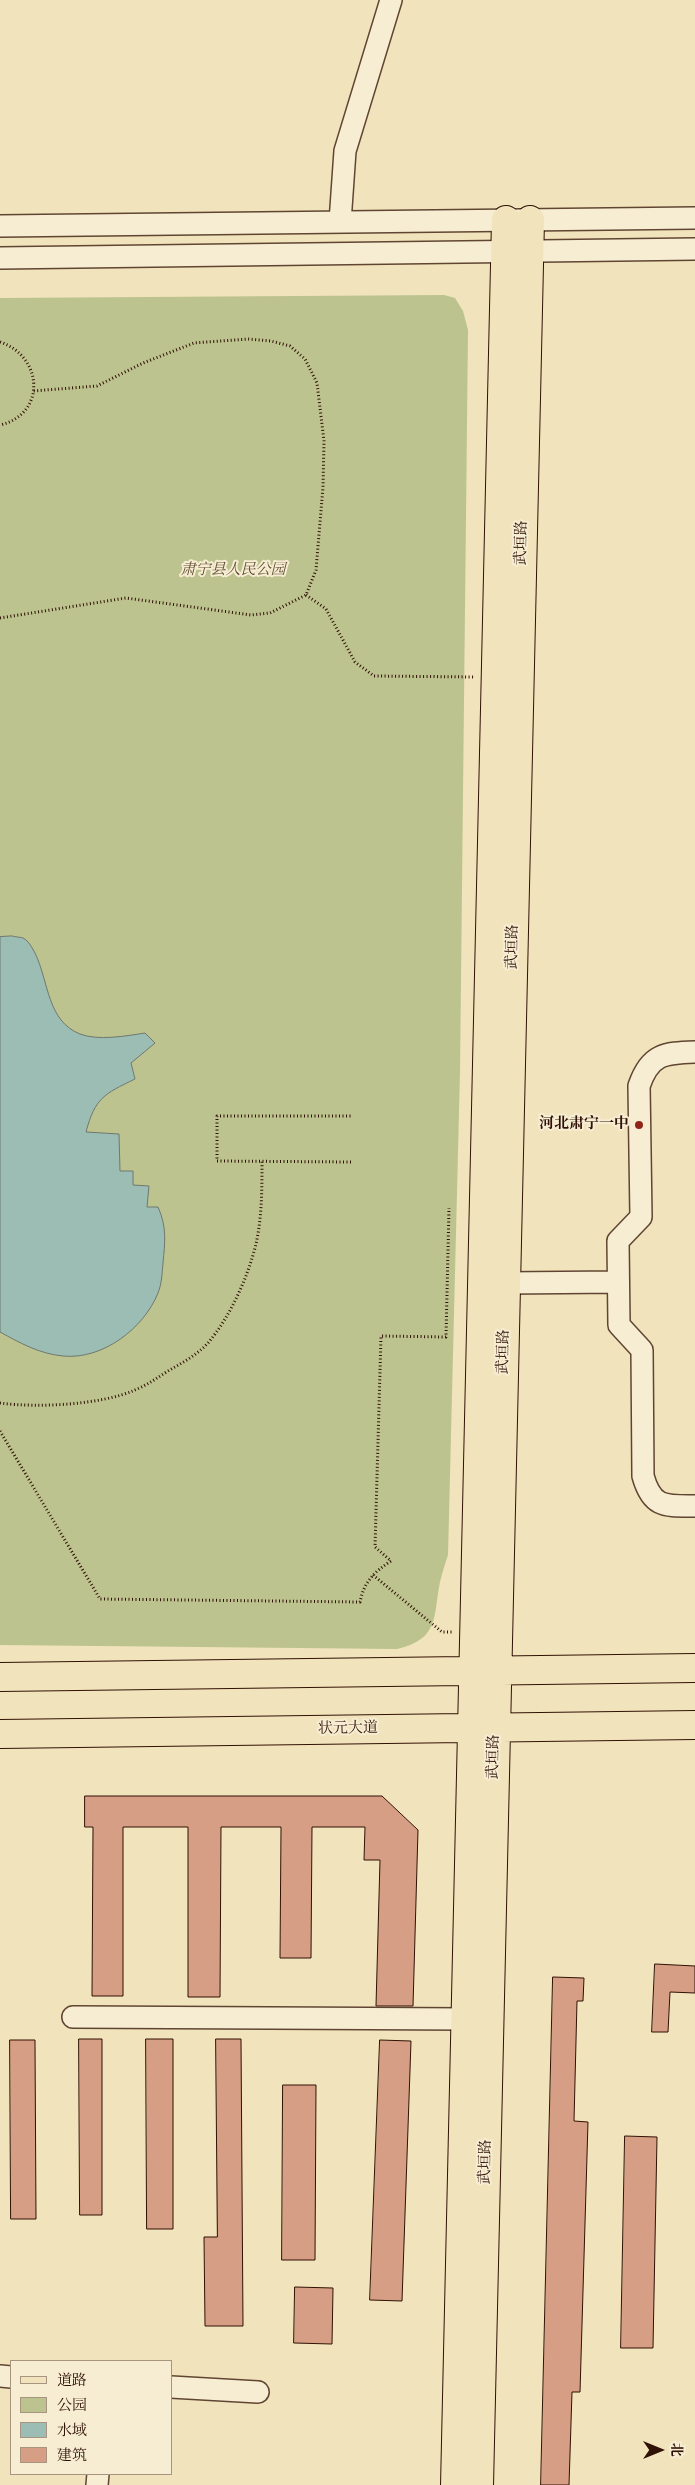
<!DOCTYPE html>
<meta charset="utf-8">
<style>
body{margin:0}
#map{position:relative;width:695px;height:2485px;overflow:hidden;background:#f1e3bb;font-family:"Sorts Mill Goudy","Noto Serif SC",serif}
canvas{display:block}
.legend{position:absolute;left:10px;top:2360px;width:162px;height:115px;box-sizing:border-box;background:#f6edd3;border:1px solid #a79581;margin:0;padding:6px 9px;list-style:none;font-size:15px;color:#301105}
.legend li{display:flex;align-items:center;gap:10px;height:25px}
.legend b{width:25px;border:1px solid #a79581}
.north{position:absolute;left:635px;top:2425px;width:50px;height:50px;-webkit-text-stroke:4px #f6edd3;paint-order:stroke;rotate:90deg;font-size:14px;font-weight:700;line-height:20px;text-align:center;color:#301105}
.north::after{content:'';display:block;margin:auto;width:18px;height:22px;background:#301105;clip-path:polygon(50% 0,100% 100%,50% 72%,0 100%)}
</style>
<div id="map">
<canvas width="695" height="2485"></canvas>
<ul class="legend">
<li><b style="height:6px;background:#f1e3bb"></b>道路</li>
<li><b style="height:14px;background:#bcc38f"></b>公园</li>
<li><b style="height:14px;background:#9bbdb4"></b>水域</li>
<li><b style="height:14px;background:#d69e84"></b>建筑</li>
</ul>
<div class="north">北</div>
</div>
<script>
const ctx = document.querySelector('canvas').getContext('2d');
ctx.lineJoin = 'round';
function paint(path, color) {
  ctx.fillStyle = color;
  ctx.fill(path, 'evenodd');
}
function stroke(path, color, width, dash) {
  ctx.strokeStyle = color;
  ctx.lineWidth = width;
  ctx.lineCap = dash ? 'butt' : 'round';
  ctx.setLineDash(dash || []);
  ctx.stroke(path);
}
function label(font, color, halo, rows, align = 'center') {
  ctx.font = font + ' "Sorts Mill Goudy","Noto Serif SC",serif';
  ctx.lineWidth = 4;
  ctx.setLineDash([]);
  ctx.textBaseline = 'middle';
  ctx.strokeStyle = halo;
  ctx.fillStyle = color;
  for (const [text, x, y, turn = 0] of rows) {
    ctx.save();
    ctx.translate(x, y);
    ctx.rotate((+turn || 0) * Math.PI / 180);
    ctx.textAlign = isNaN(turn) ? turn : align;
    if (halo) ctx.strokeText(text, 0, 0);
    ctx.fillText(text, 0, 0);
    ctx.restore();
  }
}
const green = new Path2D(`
 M444,295L455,298L463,311L468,330L460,1071L448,1555C445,1564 442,1573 440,1582C433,1616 440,1639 397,1649L0,1645V298Z`);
const water = new Path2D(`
 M12,936C15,937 20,937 23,938C29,941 32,948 35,953C49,982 47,1021 80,1034C98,1041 126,1036 145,1033L155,1043L131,1063L135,1079C104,1094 95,1098 86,1132L119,1134L120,1171H133V1185L149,1186L147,1207H158C167,1227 165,1242 163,1263C162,1273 162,1283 158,1293C144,1328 103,1360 63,1356C40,1354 20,1343 0,1332V937Z`);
const building = new Path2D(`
 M85,1796H382L418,1830L413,2006H376L380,1860H364L365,1827H312L311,1958H280L281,1827H221L220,1997H188V1827H123V1996H92L93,1827H85Z
 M655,1964L695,1966V1993L670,1992L668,2032H652Z
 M553,1977L584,1978L583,2001H577L574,2121L588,2122L580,2392H572L569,2485H541Z
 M79,2039H102V2215H80Z
 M146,2039H173V2229H147Z
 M216,2039H241L243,2326H205L204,2237H217Z
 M10,2040H35L36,2219H11Z
 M380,2040L411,2041L402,2301L370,2300Z
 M283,2085H316L315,2260H282Z
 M625,2136L657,2137L653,2348H621Z
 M295,2287L333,2288L332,2344L294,2343Z`);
const path = new Path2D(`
 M0,342C43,356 47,414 0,425
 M306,595L326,609L355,662L374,676L475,677
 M0,618L126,598L251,615L270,613L306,595L316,570L323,487L324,441L317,383L305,359L290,346L271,341L248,339L194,343L143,363L97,386L33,391
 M351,1162L217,1161V1116H351
 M0,1403C37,1408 101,1405 135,1390C147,1385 157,1378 168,1371C182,1363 197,1355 208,1343C230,1317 248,1277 256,1244C262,1217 262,1189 262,1161
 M0,1431L100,1599L360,1602C364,1582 374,1572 391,1561L375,1547L381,1336L446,1337L449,1208
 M373,1575L442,1632H454`);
const minor = new Path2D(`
 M340,222L345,151L391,0
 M0,226L695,218
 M0,258L695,249
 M695,1052C664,1053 650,1054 639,1086L641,1217L618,1241L619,1325L642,1350L643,1476C652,1508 665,1506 695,1506
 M506,1283L618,1282
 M73,2017L466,2019
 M0,2376L11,2377
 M171,2387L258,2392
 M97,2485L98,2474`);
const major = new Path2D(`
 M0,1677L695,1668
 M0,1734L695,1725
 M455,2485L506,220
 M479,2485L530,220`);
const markers = [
 [639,1125,5,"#8f2418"]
];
const streetNames = [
 ["武垣路",523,543,-89],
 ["武垣路",514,947,-89],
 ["武垣路",505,1352,-89],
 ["状元大道",348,1730,-1],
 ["武垣路",495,1757,-89],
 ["武垣路",487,2162,-89]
];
const parkNames = [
 ["肃宁县人民公园",233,571]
];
const poiNames = [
 ["河北肃宁一中",629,1125]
];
paint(green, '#bcc38f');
paint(water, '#9bbdb4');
stroke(water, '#70786e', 1);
paint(building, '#d69e84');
stroke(building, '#301105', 1);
stroke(minor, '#604632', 24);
stroke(major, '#301105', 30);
stroke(path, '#301105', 3, [1, 2.5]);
stroke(minor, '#f6edd3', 21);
stroke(major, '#f1e3bb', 28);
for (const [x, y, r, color] of markers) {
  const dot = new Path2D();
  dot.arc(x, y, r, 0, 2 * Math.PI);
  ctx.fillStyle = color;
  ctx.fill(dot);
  stroke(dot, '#f6edd3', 2);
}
label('15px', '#301105', '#f6edd3', streetNames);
label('italic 15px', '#614f35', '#f6edd3', parkNames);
label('bold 15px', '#301105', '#f6edd3', poiNames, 'right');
</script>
